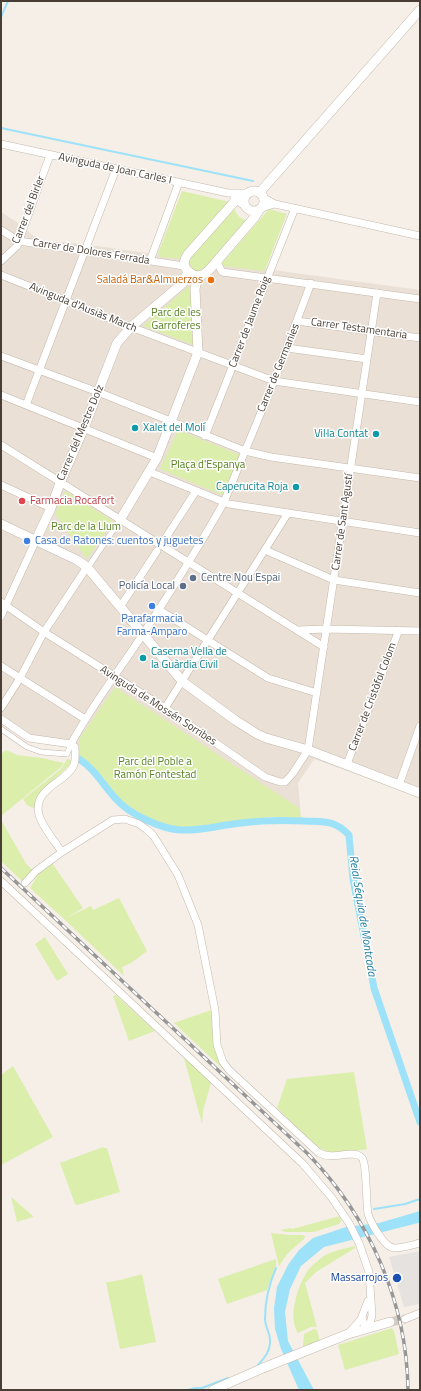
<!DOCTYPE html>
<meta charset="utf-8">
<style>
body{margin:0}
#map{position:relative;width:421px;height:1391px;overflow:hidden;background:#f5efe7;font-family:"Titillium Web",sans-serif}
canvas{display:block}
.frame{position:absolute;inset:0;border:2px solid #493e35;pointer-events:none}
</style>
<div id="map">
<canvas width="421" height="1391"></canvas>
<div class="frame"></div>
</div>
<script>
const ctx = document.querySelector('canvas').getContext('2d');
ctx.lineJoin = 'round';
function paint(path, color) {
  ctx.fillStyle = color;
  ctx.fill(path, 'evenodd');
}
function stroke(path, color, width, dash) {
  ctx.strokeStyle = color;
  ctx.lineWidth = width;
  ctx.lineCap = dash ? 'butt' : 'round';
  ctx.setLineDash(dash || []);
  ctx.stroke(path);
}
function label(font, color, halo, rows, align = 'center') {
  ctx.font = font + ' "Titillium Web",sans-serif';
  ctx.lineWidth = 3;
  ctx.setLineDash([]);
  ctx.textBaseline = 'middle';
  ctx.strokeStyle = halo;
  ctx.fillStyle = color;
  for (const [text, x, y, turn = 0] of rows) {
    ctx.save();
    ctx.translate(x, y);
    ctx.rotate((+turn || 0) * Math.PI / 180);
    ctx.textAlign = isNaN(turn) ? turn : align;
    if (halo) ctx.strokeText(text, 0, 0);
    ctx.fillText(text, 0, 0);
    ctx.restore();
  }
}
const residential = new Path2D(`
 M1,212L21,225L38,240L81,244L420,290V797L314,759L298,783L301,818L271,817L181,828L155,821L128,806L118,799L96,771L76,755L75,747L29,738L1,719Z`);
const green = new Path2D(`
 M182,191L230,202L182,256L178,259L160,257L158,253Z
 M234,207C236,215 241,220 250,221L201,273L193,270L190,264V257Z
 M269,209L283,213H286V216L265,270L263,271L223,266L222,263Z
 M189,286L191,287L194,345L143,326Z
 M178,430L240,455L222,495L160,469Z
 M65,491L113,521L87,559L55,514Z
 M115,687L299,808L301,818L271,817L181,828L155,821L128,806L118,799L96,771L80,759L79,739Z
 M6,750L17,755L42,758L64,763L60,768L1,816V754Z
 M67,759L71,760L69,765C55,782 40,784 35,809L27,805L23,799L61,769Z
 M1,820L27,865L33,870L22,881L1,861Z
 M52,863L83,908L66,918L91,906L93,910L119,898L147,951L131,963L122,967L124,976L64,919L30,888L39,873Z
 M45,937L68,974L57,981L35,944Z
 M116,995L155,1031L129,1041L113,996Z
 M211,1010L215,1051L224,1069H223L174,1023Z
 M185,1057L210,1081L211,1083L203,1111L202,1124L184,1058Z
 M13,1066L53,1137L1,1165V1075Z
 M354,1072L367,1149C356,1151 340,1154 329,1152C314,1148 289,1119 277,1108L287,1079Z
 M103,1147L104,1148H107L120,1192L77,1205L75,1204L60,1163Z
 M11,1197L33,1216V1217L17,1222Z
 M340,1216L341,1221L339,1224L314,1232H286L280,1230L291,1228L292,1229Z
 M271,1233L290,1235H303L305,1236L304,1239L288,1253L279,1266Z
 M355,1246V1248L316,1272L305,1283L317,1327H311L298,1333C287,1317 298,1284 309,1269C312,1266 316,1262 320,1259C329,1251 343,1249 355,1246Z
 M276,1259C278,1269 269,1280 267,1290L227,1304L218,1279Z
 M142,1274L156,1342L120,1349L106,1282C111,1283 135,1276 142,1274Z
 M392,1328L394,1331L399,1354L345,1370L338,1345Z
 M314,1329L317,1330L320,1342L305,1347L303,1346L304,1334Z`);
const parking = new Path2D(`
 M420,1251V1304L404,1307L389,1257Z`);
const water = new Path2D(`
 M420,1211V1223H418L324,1247L301,1266L290,1289L285,1312L288,1341L314,1390H299L281,1349L275,1329L274,1308L277,1287L288,1265L299,1250L313,1238L346,1227L379,1223Z`);
const stream = new Path2D(`
 M1,17L8,1
 M1,128L253,181
 M374,1209L405,1204L420,1199
 M258,1365C264,1359 271,1349 270,1340C270,1333 265,1326 265,1319C265,1301 269,1284 276,1268
 M187,1390L196,1388H202L228,1378`);
const canal = new Path2D(`
 M79,759C95,769 103,785 116,799C129,814 161,829 181,830C201,831 221,825 241,823C263,820 283,820 305,821C325,822 334,820 349,835L353,879L374,988L420,1122`);
const tertiaryTunnel = new Path2D(`
 M390,1322L405,1319`);
const pedestrian = new Path2D(`
 M91,563L120,520
 M1,729L27,747L41,752L67,754L71,744`);
const minor = new Path2D(`
 M1,144L228,193H247
 M234,198L246,207
 M275,204L420,236
 M261,208L275,204L264,198
 M1,230L19,241L184,266
 M1,261L17,246L50,155
 M150,261L179,182
 M217,262L222,272L420,299
 M1,275L131,327L274,381L420,402
 M297,321L420,338
 M287,348L367,359
 M1,356L98,392L245,451L271,457L420,478
 M1,395L157,458
 M26,405L116,169
 M205,436L295,208
 M1,445L324,647
 M150,472L224,502L274,381L311,283
 M1,485L51,508
 M161,545L196,491
 M265,550L334,580L420,593
 M1,602L44,632L165,708L265,777L280,782H285L293,773L308,750L377,293
 M120,607L157,551
 M158,609L268,678L317,693
 M1,616L36,540
 M299,630L326,629L420,631
 M1,666L85,719
 M1,708L20,678L44,632L87,567
 M165,708L288,513
 M1,719L29,738L71,744
 M71,744C92,705 119,671 143,634C171,591 199,547 224,502L229,504L420,533
 M347,764L399,630
 M399,785L420,726
 M62,852C55,842 42,826 39,815C32,788 66,783 74,765C76,759 75,753 75,747L71,744
 M1,881L303,1164L332,1198L349,1223L359,1243L369,1272L372,1315L369,1328L364,1324L362,1317
 M25,883L36,871L62,852L113,820L125,819L139,824L146,829L153,835L178,875L198,925L215,1010L217,1045L223,1062L229,1070L319,1153C329,1158 339,1155 350,1154C354,1154 359,1154 362,1158C367,1164 366,1203 368,1214C371,1223 385,1249 395,1248C403,1248 412,1245 420,1243
 M405,1319L420,1313
 M348,1334L361,1319L368,1301`);
const tertiary = new Path2D(`
 M244 201a10 10 0 1 1 20 0a10 10 0 1 1-20 0Z
 M260,192L420,10
 M245,196L235,201L188,254C187,256 185,258 185,260C181,269 194,278 202,275C205,274 208,271 210,269L254,218L259,210
 M120,520L157,458L198,352L195,289L198,276
 M1,524L77,560L87,567L183,682L235,720L257,734L266,738L308,750L420,793
 M36,540L51,508L60,483L84,428L117,343L131,327L183,283L188,271
 M213,1390L263,1368L348,1334L390,1322`);
const rail = new Path2D(`
 M1,868L308,1154C369,1217 407,1302 408,1390`);
const markers = [
 [211,280,4,"#e8710a"],
 [135,428,4,"#0f9aa8"],
 [376,434,4,"#0f9aa8"],
 [296,487,4,"#0f9aa8"],
 [22,501,4,"#e0444e"],
 [27,541,4,"#3f7fe0"],
 [193,578,4,"#5c6f8a"],
 [183,586,4,"#5c6f8a"],
 [152,606,4,"#3f7fe0"],
 [143,658,4,"#0f9aa8"],
 [397,1278,5,"#1a4fb4"]
];
const streetNames = [
 ["Avinguda de Joan Carles I",115,169,12],
 ["Carrer del Birler",29,210,-69],
 ["Carrer de Dolores Ferrada",91,252,9],
 ["Avinguda d'Ausiàs March",83,308,22],
 ["Carrer de Jaume Roig",250,322,-69],
 ["Carrer Testamentaria",359,329,8],
 ["Carrer de Germanies",279,368,-68],
 ["Carrer del Mestre Dolz",81,433,-67],
 ["Carrer de Sant Agustí",343,522,-82],
 ["Carrer de Cristòfol Colom",373,697,-69],
 ["Avinguda de Mossén Sorribes",158,706,33]
];
const foodNames = [
 ["Saladá Bar&Almuerzos",203,280]
];
const parkNames = [
 ["Parc de les",176,313],
 ["Garroferes",176,326],
 ["Plaça d'Espanya",208,465],
 ["Parc de la Llum",86,527],
 ["Parc del Poble a",155,762],
 ["Ramón Fontestad",155,775]
];
const cultureNames = [
 ["Xalet del Molí",143,428],
 ["Vil·la Contat",368,434,"right"],
 ["Caperucita Roja",288,487,"right"],
 ["Caserna Vella de",151,652],
 ["la Guàrdia Civil",151,665]
];
const healthNames = [
 ["Farmacia Rocafort",30,501]
];
const shopNames = [
 ["Casa de Ratones: cuentos y juguetes",35,541],
 ["Parafarmacia",152,619,"center"],
 ["Farma-Amparo",152,632,"center"]
];
const serviceNames = [
 ["Centre Nou Espai",201,578],
 ["Policía Local",175,586,"right"]
];
const transitNames = [
 ["Massarrojos",388,1278]
];
const waterNames = [
 ["Reial Séquia de Montcada",362,916,81]
];
paint(residential, '#eae0d5');
paint(green, '#dbeeac');
paint(parking, '#e6e2df');
paint(water, '#9de2f8');
stroke(stream, '#9de2f8', 2);
stroke(canal, '#9de2f8', 7);
stroke(tertiaryTunnel, '#d3ccc3', 9, [9, 4.5]);
stroke(pedestrian, '#c5b8ab', 6);
stroke(minor, '#c5b8ab', 8);
stroke(tertiary, '#c5b8ab', 10);
stroke(pedestrian, '#fff', 5);
stroke(minor, '#fff', 7);
stroke(tertiary, '#fff', 9);
stroke(rail, '#979797', 3.5);
stroke(rail, '#fff', 2, [6]);
for (const [x, y, r, color] of markers) {
  const dot = new Path2D();
  dot.arc(x, y, r, 0, 2 * Math.PI);
  ctx.fillStyle = color;
  ctx.fill(dot);
  stroke(dot, '#fff', 1.5);
}
label('11px', '#493e35', '#fff', streetNames);
label('11px', '#c56008', '#fff', foodNames, 'right');
label('11px', '#568221', '#fff', parkNames);
label('11px', '#0d838f', '#fff', cultureNames, 'left');
label('11px', '#be3a42', '#fff', healthNames, 'left');
label('11px', '#366cbe', '#fff', shopNames, 'left');
label('11px', '#4e5e75', '#fff', serviceNames, 'left');
label('11px', '#164399', '#fff', transitNames, 'right');
label('italic 12px', '#1f7d9f', '#fff', waterNames);
</script>
